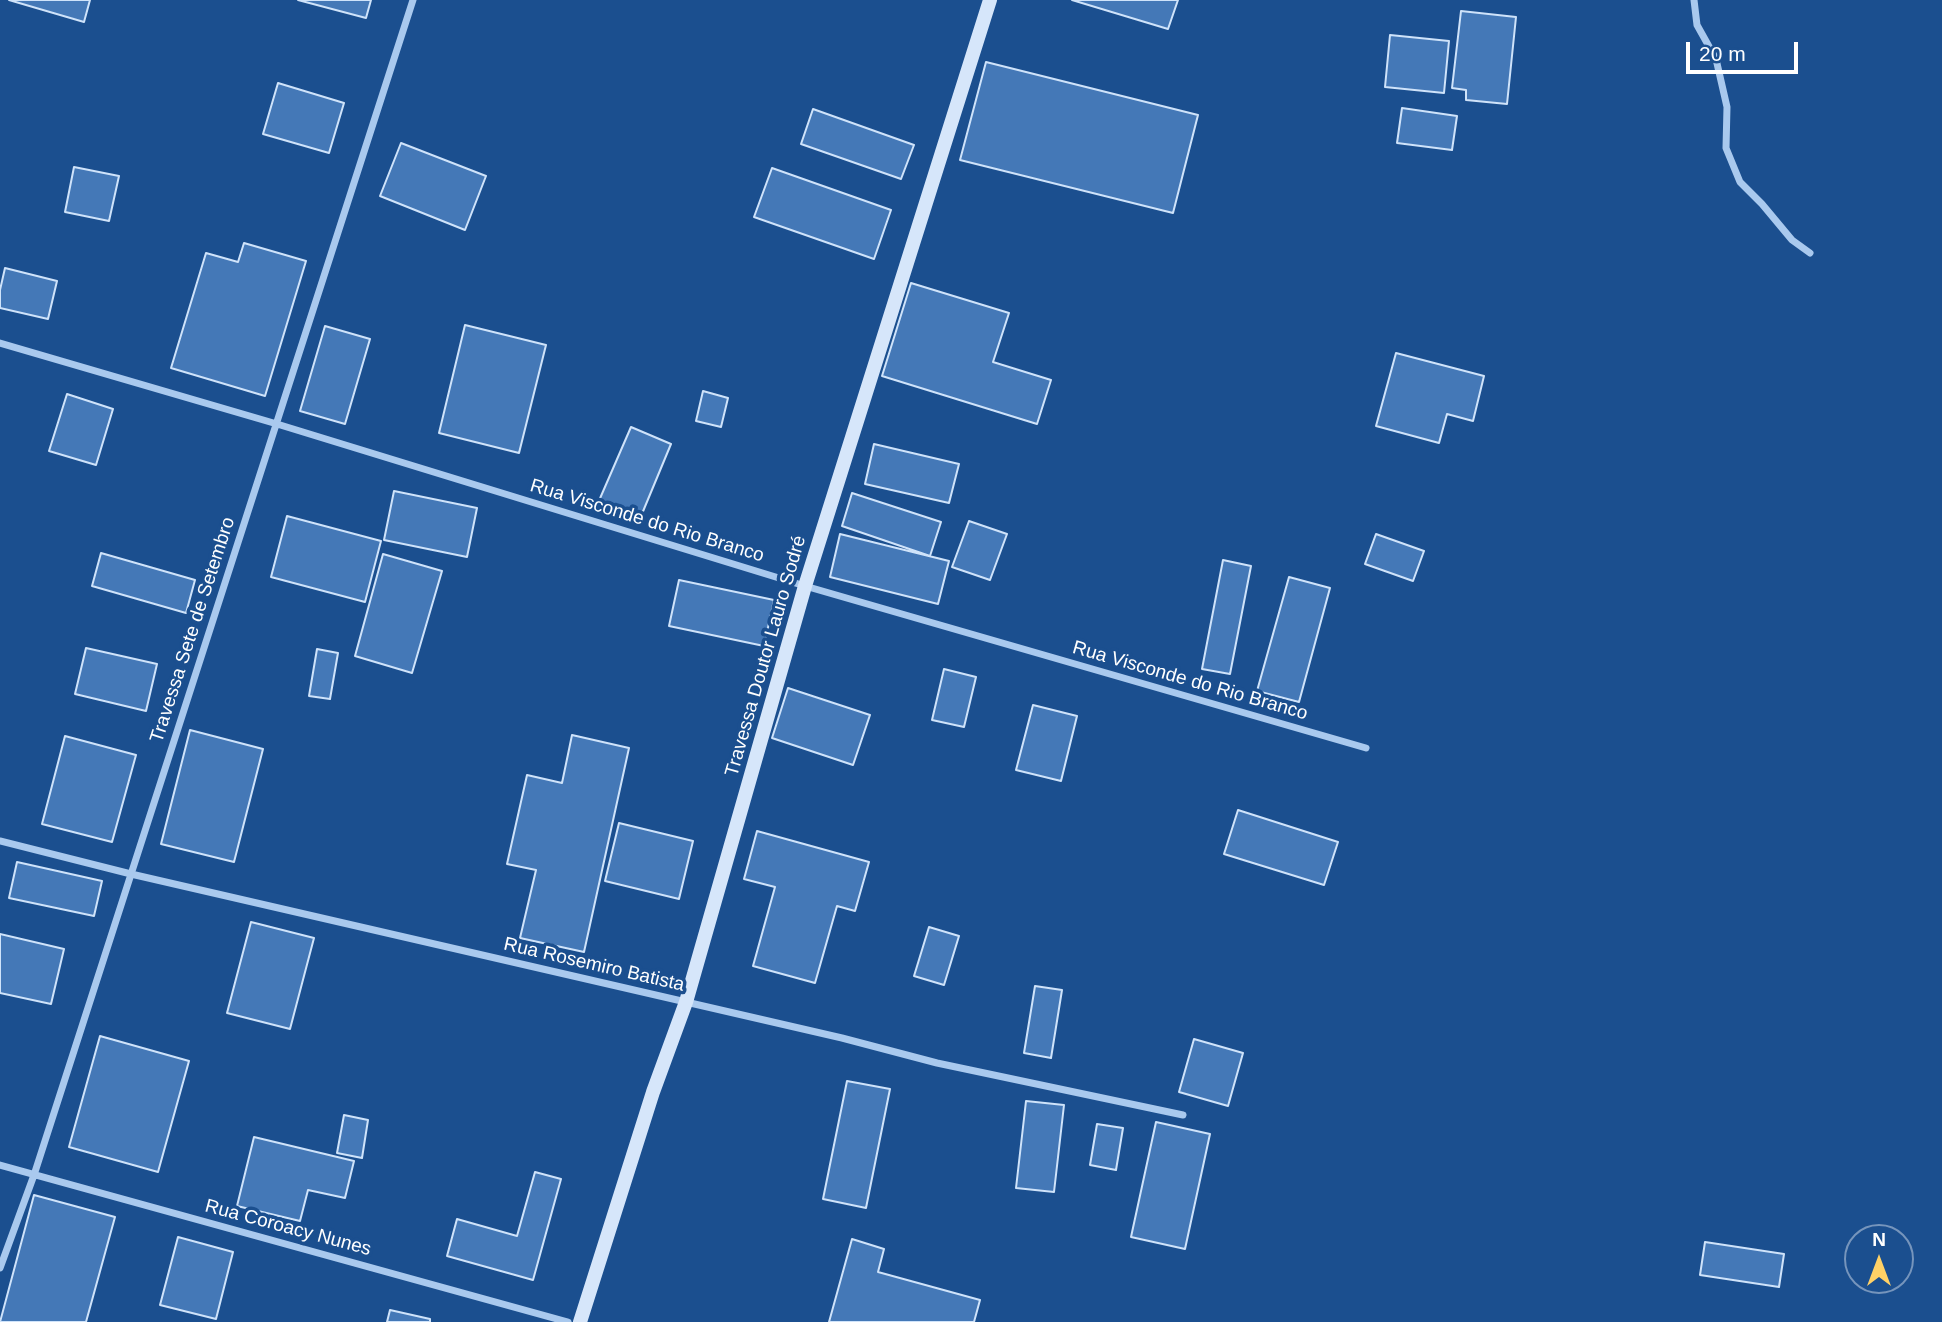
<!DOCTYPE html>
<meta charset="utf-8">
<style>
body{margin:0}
#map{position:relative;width:1942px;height:1322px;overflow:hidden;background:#1b4f8f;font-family:Arial,sans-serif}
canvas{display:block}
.north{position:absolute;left:1844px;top:1224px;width:70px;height:70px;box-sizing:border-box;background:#1b4f8f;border:2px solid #7695bc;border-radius:50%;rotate:0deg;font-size:19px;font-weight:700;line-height:28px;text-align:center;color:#fff}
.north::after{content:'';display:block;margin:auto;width:24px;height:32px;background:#ffd166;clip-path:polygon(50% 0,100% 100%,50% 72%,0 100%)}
.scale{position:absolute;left:1686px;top:42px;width:112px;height:32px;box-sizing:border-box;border:4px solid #fff;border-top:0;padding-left:9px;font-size:21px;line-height:24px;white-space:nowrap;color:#fff;-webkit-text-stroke:5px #1b4f8f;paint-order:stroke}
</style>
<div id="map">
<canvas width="1942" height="1322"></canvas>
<div class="north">N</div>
<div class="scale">20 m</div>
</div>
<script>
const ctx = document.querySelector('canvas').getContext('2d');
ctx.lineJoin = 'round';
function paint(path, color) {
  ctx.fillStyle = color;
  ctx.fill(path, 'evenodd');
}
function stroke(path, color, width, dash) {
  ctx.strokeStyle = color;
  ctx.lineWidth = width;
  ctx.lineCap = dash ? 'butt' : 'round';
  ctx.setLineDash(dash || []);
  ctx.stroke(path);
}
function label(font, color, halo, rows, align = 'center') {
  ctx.font = font + ' Arial,sans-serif';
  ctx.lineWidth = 7;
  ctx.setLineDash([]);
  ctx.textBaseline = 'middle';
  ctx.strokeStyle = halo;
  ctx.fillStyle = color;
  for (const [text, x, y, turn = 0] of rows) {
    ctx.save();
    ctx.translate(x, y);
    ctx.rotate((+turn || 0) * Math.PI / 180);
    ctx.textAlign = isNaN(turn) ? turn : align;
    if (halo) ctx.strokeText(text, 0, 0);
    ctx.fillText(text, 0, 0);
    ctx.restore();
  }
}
const building = new Path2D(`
 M9,0H90L84,22Z
 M298,0H371L366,18Z
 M1072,0H1178L1168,29Z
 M1461,11L1516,17L1507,104L1466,100V90L1452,88Z
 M1390,35L1449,41L1444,93L1385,87Z
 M986,62L1198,115L1173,213L960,160Z
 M278,83L344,103L329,153L263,134Z
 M1402,108L1457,116L1452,150L1397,143Z
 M813,109L914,145L901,179L801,144Z
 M401,143L486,176L465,230L380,196Z
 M74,167L119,176L109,221L65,212Z
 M772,168L891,210L874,259L754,217Z
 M244,243L306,261L265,396L171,368L206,253L238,262Z
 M5,268L57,281L48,319L0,308V290Z
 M911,283L1009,313L993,362L1051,380L1037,424L882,376Z
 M465,325L546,345L519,453L439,433Z
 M325,326L370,339L345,424L300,411Z
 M1396,353L1484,376L1473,421L1447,414L1439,443L1376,426Z
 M703,391L728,398L721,427L696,421Z
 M67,394L113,409L96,465L49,451Z
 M631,427L671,444L639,521L598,503Z
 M874,444L959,464L949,503L865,484Z
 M394,491L477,508L467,557L384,540Z
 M852,493L941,522L930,556L842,526Z
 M287,516L381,541L365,602L271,577Z
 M969,521L1007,534L990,580L952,567Z
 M840,534L949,561L938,604L830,577Z
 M1376,534L1424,551L1413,581L1365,564Z
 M101,553L195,580L186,613L92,586Z
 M383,554L442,571L412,673L355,656Z
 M1223,560L1251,566L1230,674L1202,669Z
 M1289,577L1330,588L1299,702L1257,691Z
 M679,580L774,600L764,646L669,626Z
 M86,648L157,664L146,711L75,694Z
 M317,649L338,653L330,699L309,696Z
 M944,669L976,677L964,727L932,720Z
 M788,688L870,715L853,765L772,738Z
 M1033,705L1077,716L1061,781L1016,770Z
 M190,730L263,749L234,862L161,844Z
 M572,735L629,748L584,952L520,938L536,870L507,864L527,775L562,783Z
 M65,736L136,755L112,842L42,824Z
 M1238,810L1338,842L1324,885L1224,854Z
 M619,823L693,841L679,899L605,881Z
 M757,831L869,862L855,911L837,906L815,983L753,966L775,887L744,879Z
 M17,862L102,881L94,916L9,898Z
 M251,922L314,938L290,1029L227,1013Z
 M929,927L959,936L944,985L914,976Z
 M0,934L64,949L51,1004L0,993Z
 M1035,986L1062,990L1051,1058L1024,1053Z
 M100,1036L189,1061L158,1172L69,1147Z
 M1194,1039L1243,1053L1228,1106L1179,1092Z
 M847,1081L890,1089L866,1208L823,1199Z
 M1026,1101L1064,1105L1054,1192L1016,1188Z
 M344,1115L368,1120L362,1158L337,1153Z
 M1156,1122L1210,1134L1185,1249L1131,1237Z
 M1097,1124L1123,1128L1116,1170L1090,1165Z
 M254,1137L354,1161L345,1198L308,1190L300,1221L237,1206Z
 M535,1172L561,1179L533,1280L447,1256L457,1219L517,1236Z
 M34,1195L115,1217L86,1322H0Z
 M178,1237L233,1252L216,1319L160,1305Z
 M852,1239L884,1249L878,1272L980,1300L974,1322H829Z
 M1705,1242L1784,1254L1779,1287L1700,1275Z
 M390,1310L430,1319V1322H387Z`);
const street = new Path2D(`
 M1694,0L1697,25L1716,59L1727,107L1726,148L1740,182L1762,204L1792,240L1810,253
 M0,343L277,424L805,586L1366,748
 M0,841L131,874L842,1038L937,1063L1183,1115
 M0,1165L568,1322
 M0,1268L34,1175L413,0`);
const secondary = new Path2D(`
 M580,1322L653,1092L686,1002L805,586L990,0`);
const streetNames = [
 ["Rua Visconde do Rio Branco",647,521,17],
 ["Travessa Sete de Setembro",193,630,-72],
 ["Travessa Doutor Lauro Sodré",766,656,-74],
 ["Rua Visconde do Rio Branco",1190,681,16],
 ["Rua Rosemiro Batista",594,965,13],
 ["Rua Coroacy Nunes",288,1228,15]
];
paint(building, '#4478b7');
stroke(building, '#cfe3fa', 2);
stroke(street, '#a9c9ee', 7);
stroke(secondary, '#d6e6fa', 14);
label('19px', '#fff', '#1b4f8f', streetNames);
</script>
